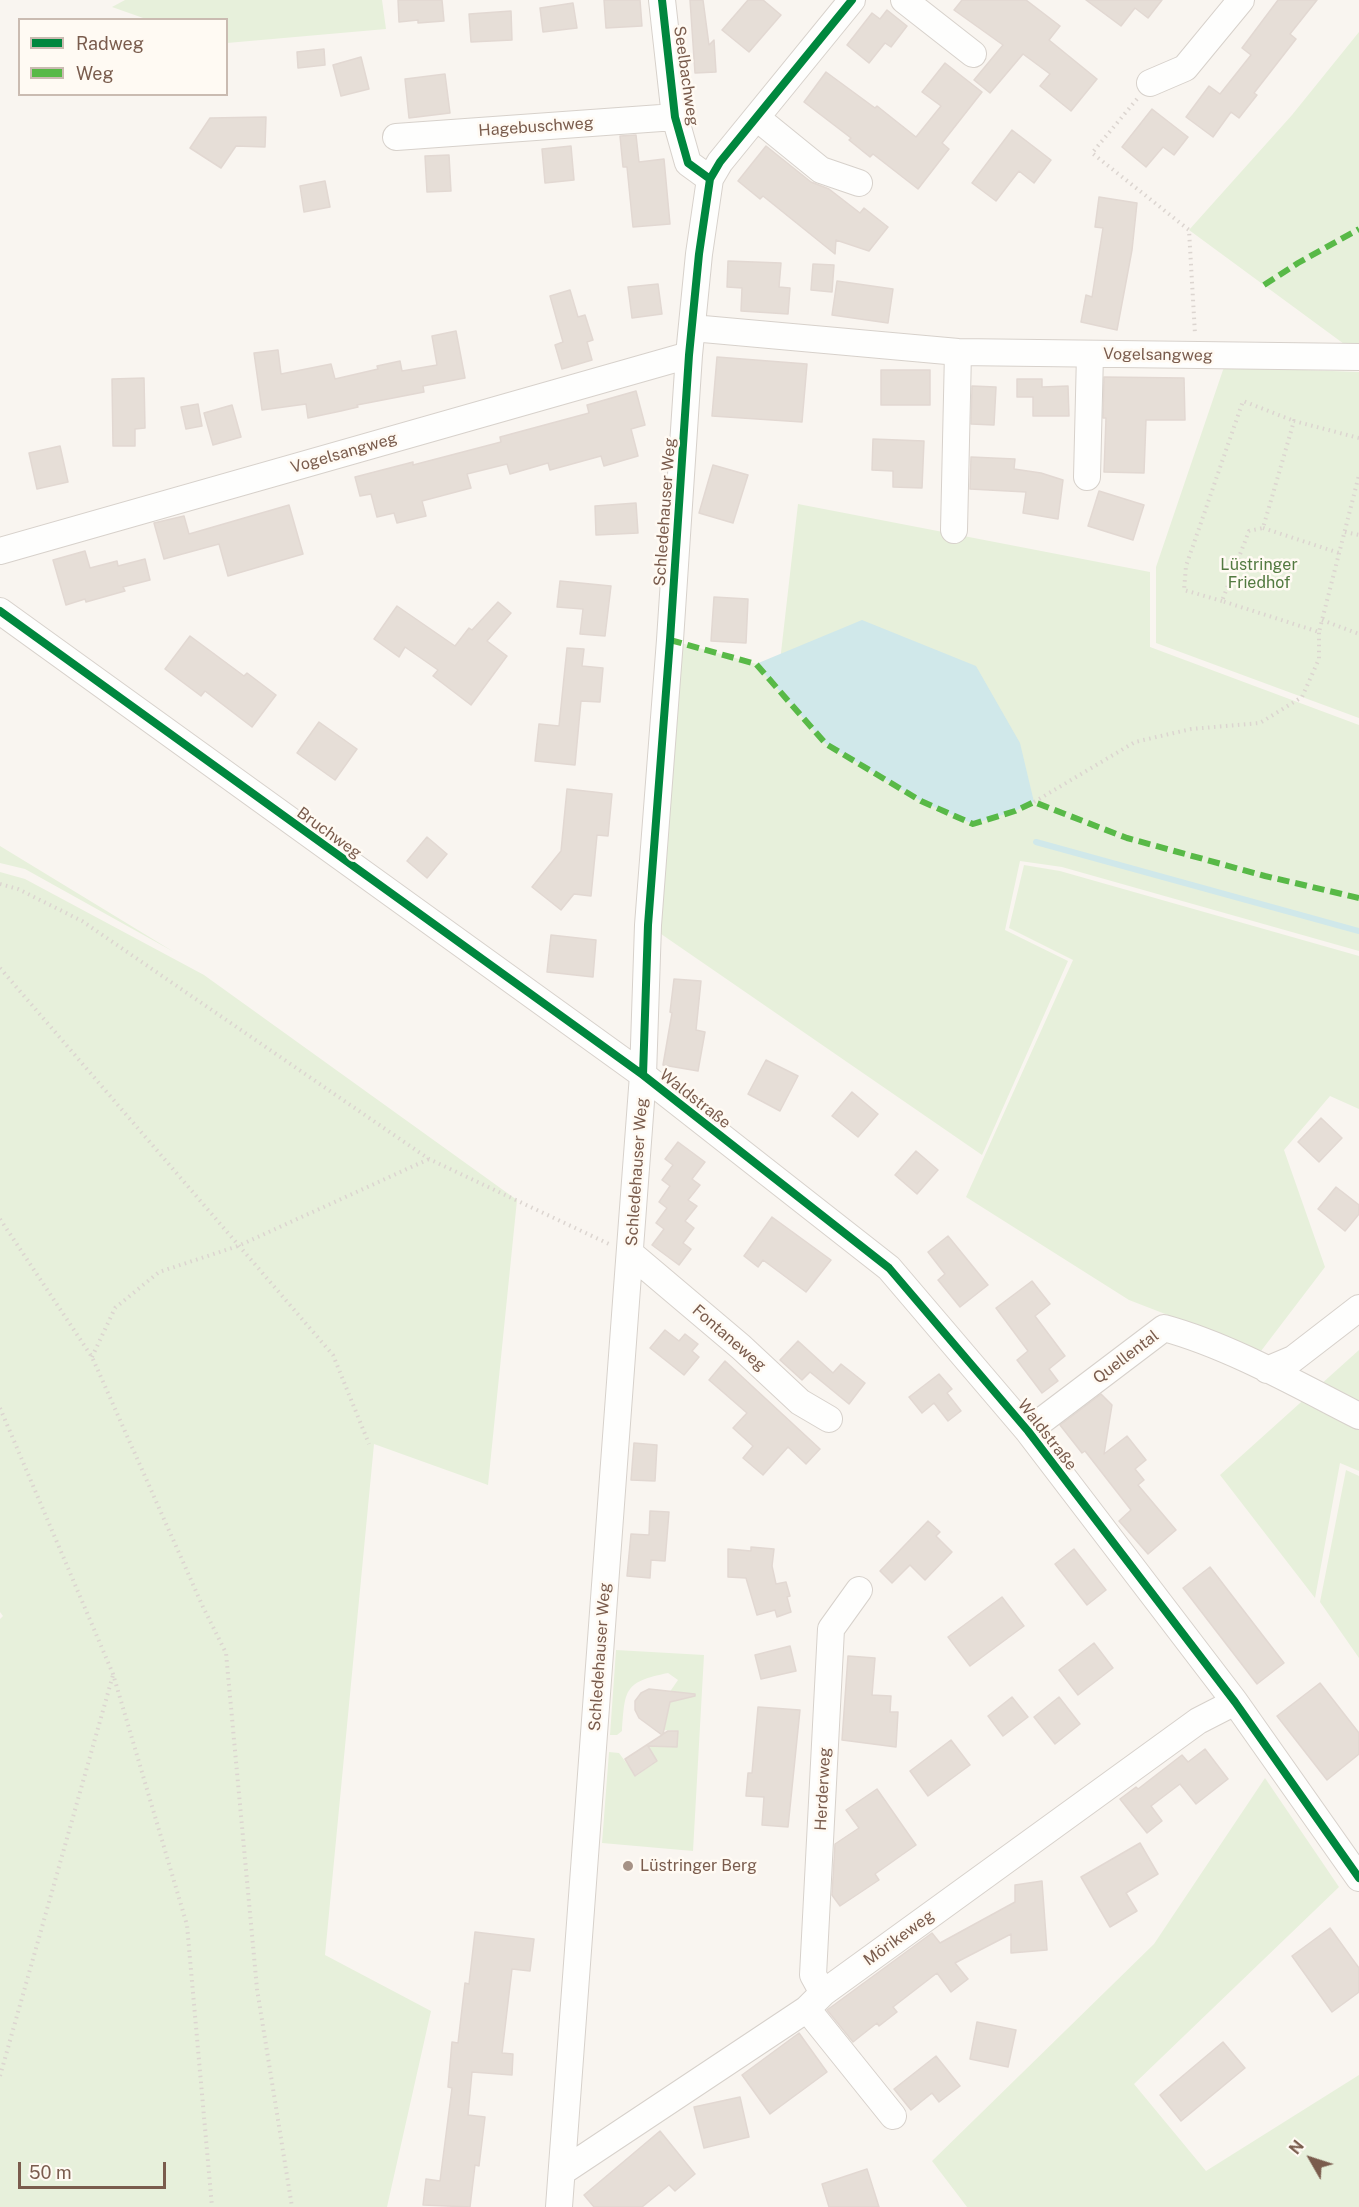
<!DOCTYPE html>
<meta charset="utf-8">
<style>
body{margin:0}
#map{position:relative;width:1359px;height:2207px;overflow:hidden;background:#f9f5f0;font-family:"Public Sans",sans-serif}
canvas{display:block}
.legend{position:absolute;left:18px;top:18px;width:210px;height:78px;box-sizing:border-box;background:#fffaf3;border:2px solid #cabbb1;margin:0;padding:8px 10px;list-style:none;font-size:18px;color:#7a5c4d}
.legend li{display:flex;align-items:center;gap:12px;height:30px}
.legend b{width:30px;border:2px solid #cabbb1}
.north{position:absolute;left:1281px;top:2129px;width:60px;height:60px;-webkit-text-stroke:4px #fffaf3;paint-order:stroke;rotate:309deg;font-size:16px;font-weight:700;line-height:24px;text-align:center;color:#7a5c4d}
.north::after{content:'';display:block;margin:auto;width:21px;height:27px;background:#7a5c4d;clip-path:polygon(50% 0,100% 100%,50% 72%,0 100%)}
.scale{position:absolute;left:18px;top:2162px;width:148px;height:27px;box-sizing:border-box;border:3px solid #7a5c4d;border-top:0;padding-left:8px;font-size:18px;line-height:21px;white-space:nowrap;color:#7a5c4d;-webkit-text-stroke:4px #fffaf3;paint-order:stroke}
</style>
<div id="map">
<canvas width="1359" height="2207"></canvas>
<ul class="legend">
<li><b style="height:8px;background:#00873e"></b>Radweg</li>
<li><b style="height:8px;background:#58b947"></b>Weg</li>
</ul>
<div class="north">N</div>
<div class="scale">50 m</div>
</div>
<script>
const ctx = document.querySelector('canvas').getContext('2d');
ctx.lineJoin = 'round';
function paint(path, color) {
  ctx.fillStyle = color;
  ctx.fill(path, 'evenodd');
}
function stroke(path, color, width, dash) {
  ctx.strokeStyle = color;
  ctx.lineWidth = width;
  ctx.lineCap = dash ? 'butt' : 'round';
  ctx.setLineDash(dash || []);
  ctx.stroke(path);
}
function label(font, color, halo, rows, align = 'center') {
  ctx.font = font + ' "Public Sans",sans-serif';
  ctx.lineWidth = 5;
  ctx.setLineDash([]);
  ctx.textBaseline = 'middle';
  ctx.strokeStyle = halo;
  ctx.fillStyle = color;
  for (const [text, x, y, turn = 0] of rows) {
    ctx.save();
    ctx.translate(x, y);
    ctx.rotate((+turn || 0) * Math.PI / 180);
    ctx.textAlign = isNaN(turn) ? turn : align;
    if (halo) ctx.strokeText(text, 0, 0);
    ctx.fillText(text, 0, 0);
    ctx.restore();
  }
}
const green = new Path2D(`
 M125,0H382L386,29L227,43L226,20L146,19L112,7Z
 M1359,32V355L1189,230L1292,115Z
 M1224,367L1359,372V718L1156,643V567Z
 M798,504L1150,572V647L1359,725V951L1062,867L1020,861L1005,930L1068,961L982,1155L648,925L670,640L779,670Z
 M0,846L174,952L25,869L0,863Z
 M1024,865L1060,871L1359,956V1109L1330,1096L1284,1150L1325,1267L1261,1351L1129,1300L966,1197L1073,960L1009,928Z
 M0,872L25,879L204,975L517,1200L488,1485L374,1444L325,1955L431,2011L387,2207H0V1619L3,1616L0,1612Z
 M1359,1350V1471L1340,1463L1315,1598L1220,1475Z
 M1346,1470L1359,1476V1658L1320,1602Z
 M616,1650L704,1655L693,1851L602,1843L609,1752L619,1753L636,1776L657,1761L646,1745L651,1742H656L662,1747H677L678,1731L663,1730C663,1717 671,1709 667,1696L678,1680L668,1673C624,1682 625,1689 622,1731L617,1735H610Z
 M1265,1778L1339,1887L1134,2084L1206,2171L1359,2075V2207H967L932,2161L1154,1944Z`);
const water = new Path2D(`
 M862,620L976,666L1020,743L1034,802L1015,811L973,824L921,801L826,744L756,664Z`);
const stream = new Path2D(`
 M1036,842L1359,931`);
const building = new Path2D(`
 M398,0H442L444,21L418,23V20L399,22Z
 M604,0H640L642,26L606,28Z
 M690,0H703L709,45L714,40L716,72L695,73Z
 M748,0H763L781,15L749,52L722,30Z
 M962,0H1026L1060,26L1049,40L1097,79L1071,111L1040,86L1050,74L1023,54L990,93L974,80L1003,45L954,10Z
 M1086,0H1162L1148,18L1135,8L1121,26Z
 M1278,0H1317L1290,34L1296,39L1254,93L1257,95L1239,118L1231,112L1213,137L1186,117L1209,86L1220,94L1251,55L1242,48Z
 M573,3L577,28L543,32L540,8Z
 M887,10L907,26L891,47L885,43L869,63L847,45L872,13L880,19Z
 M511,11L512,40L471,42L469,14Z
 M324,49L325,65L298,68L297,52Z
 M361,57L369,89L341,96L333,65Z
 M945,63L982,92L942,143L949,149L918,189L873,154L870,157L849,140L851,138L804,102L826,72L875,108L877,106L916,137L941,106L922,92Z
 M445,74L450,113L409,118L405,79Z
 M1152,109L1188,137L1174,155L1163,147L1146,167L1122,147Z
 M266,117L265,147L236,146L221,168L190,148L210,118Z
 M1012,130L1051,160L1034,183L1019,171L996,201L972,183Z
 M636,135L639,162L664,159L670,224L633,227L627,167H623L620,136Z
 M571,146L574,180L545,183L542,149Z
 M766,146L811,182L829,189L860,213L864,208L888,227L869,251L836,240L835,254L763,196L760,199L738,181Z
 M449,155L451,191L427,192L425,156Z
 M325,181L330,207L304,212L300,186Z
 M1099,197L1137,203L1132,250L1117,330L1081,322L1086,295L1092,297L1103,228L1095,227Z
 M728,261L781,263L779,287L790,288L788,314L741,311L742,288L727,287Z
 M813,264L834,265L832,292L811,290Z
 M837,281L893,289L888,323L832,315Z
 M658,284L662,314L632,318L628,287Z
 M570,290L578,317L585,315L593,340L587,342L592,360L562,369L555,345L563,342L550,296Z
 M456,331L465,378L423,386L424,392L357,405L358,407L341,411L308,418L306,404L262,410L254,353L278,350L281,374L331,364L335,379L378,369L377,366L400,361L402,371L437,365L432,336Z
 M717,357L807,364L802,422L712,416Z
 M881,370H930V405H881Z
 M1104,377L1184,378L1185,420H1146L1144,473L1104,472L1106,418H1103Z
 M144,378L145,428L135,429V446H113L112,379Z
 M1017,379H1042V387L1068,386L1069,416H1033V397H1017Z
 M972,386L996,387L994,425L971,424Z
 M636,391L645,425L631,429L638,456L604,466L601,456L550,470L548,463L510,474L507,464L467,474L471,488L422,501L426,516L397,523L394,513L377,517L371,494L360,496L355,477L413,462V465L501,442L500,437L589,413L587,405Z
 M198,404L202,426L186,429L181,407Z
 M232,405L241,437L213,445L204,413Z
 M873,439L924,441L922,488L893,487V471L872,470Z
 M60,446L68,482L37,489L29,453Z
 M971,457L1015,459L1014,469L1041,473L1063,480L1058,519L1023,513L1026,492L970,489Z
 M713,465L748,475L733,523L699,513Z
 M1099,491L1144,505L1133,540L1088,526Z
 M636,503L638,533L596,535L595,506Z
 M289,505L303,554L228,576L219,544L164,559L154,523L184,516L189,534Z
 M85,551L90,568L117,561L118,566L145,559L150,580L123,587L125,591L86,602L85,599L66,605L53,560Z
 M560,581L611,586L605,636L580,634L583,609L557,607Z
 M714,597L748,599L746,643L711,641Z
 M498,602L511,613L487,641L507,656L471,705L433,676L438,670L405,647L399,657L374,639L397,606L455,646L469,628L472,630Z
 M190,636L244,676L247,673L276,695L252,727L205,691L201,696L165,669Z
 M567,648L584,649L582,666L603,668L600,702L581,701L575,765L535,761L539,724L559,726Z
 M319,722L357,749L335,780L297,753Z
 M567,789L612,794L608,836L597,835L591,896L574,894L561,910L532,887L561,851Z
 M427,837L447,854L427,878L407,861Z
 M551,935L596,940L593,977L547,972Z
 M674,979L701,981L696,1030L705,1032L698,1071L663,1065L672,1013L670,1012Z
 M766,1060L798,1076L780,1111L748,1094Z
 M852,1092L878,1114L858,1137L832,1116Z
 M1321,1118L1342,1138L1319,1162L1298,1142Z
 M678,1142L705,1162L692,1179L700,1185L688,1200L697,1206L685,1221L694,1228L683,1243L691,1249L679,1265L652,1245L664,1229L656,1223L667,1208L659,1202L670,1186L662,1180L673,1165L665,1159Z
 M916,1151L938,1170L917,1194L895,1175Z
 M1336,1187L1359,1205V1214L1345,1231L1318,1209Z
 M772,1217L831,1260L806,1292L763,1260L758,1267L744,1256Z
 M948,1236L988,1285L960,1307L938,1280L945,1274L928,1252Z
 M1032,1281L1050,1304L1035,1316L1065,1356L1049,1369L1058,1381L1042,1393L1017,1360L1028,1351L996,1308Z
 M665,1330L679,1341L685,1334L698,1344L692,1351L699,1357L684,1375L650,1348Z
 M798,1341L833,1373L841,1364L865,1383L849,1404L810,1372L802,1380L780,1360Z
 M725,1361L820,1449L806,1464L788,1447L763,1475L743,1458L753,1446L733,1428L747,1413L709,1380Z
 M939,1374L952,1389L947,1393L961,1411L948,1421L934,1403L922,1413L909,1397Z
 M1101,1394L1112,1405L1104,1454L1127,1436L1146,1460L1135,1469L1144,1480L1138,1485L1176,1530L1148,1554L1119,1521L1131,1510L1085,1451L1082,1453L1060,1425Z
 M634,1443L657,1445L655,1481L631,1480Z
 M650,1511L669,1512L665,1561L651,1560L650,1578L627,1576L631,1534L649,1535Z
 M928,1521L940,1532L936,1536L952,1552L925,1580L910,1565L892,1583L880,1571Z
 M751,1547L774,1549L772,1566L776,1584L786,1582L790,1596L787,1597L791,1612L777,1617L775,1610L757,1615L746,1578L728,1577V1549L751,1551Z
 M1074,1549L1106,1590L1087,1605L1055,1564Z
 M1210,1567L1284,1663L1257,1684L1183,1588Z
 M1002,1597L1024,1626L970,1666L948,1637Z
 M1094,1643L1113,1668L1078,1695L1059,1670Z
 M790,1646L796,1671L761,1679L755,1655Z
 M848,1656L875,1658L872,1695L891,1696L890,1712H898L896,1747L842,1740Z
 M1320,1683L1359,1733V1754L1327,1780L1277,1716Z
 M649,1689L695,1694V1696L670,1702L663,1734L668,1731H678L677,1747L648,1746L657,1761L635,1776L625,1759L662,1735L639,1718L635,1710V1701L641,1693Z
 M1012,1697L1028,1717L1003,1736L988,1716Z
 M1059,1697L1080,1724L1055,1744L1034,1717Z
 M758,1707L800,1710L788,1827L762,1825L764,1797L746,1796L748,1773H752Z
 M951,1740L970,1765L928,1796L910,1771Z
 M1205,1749L1228,1779L1196,1804L1180,1784L1151,1806L1162,1821L1147,1833L1120,1799L1136,1787L1138,1789L1182,1755L1188,1762Z
 M877,1789L916,1845L875,1874L879,1880L840,1906L832,1895L835,1844L859,1828L846,1810Z
 M1140,1843L1158,1874L1126,1893L1137,1911L1110,1927L1081,1877Z
 M1042,1881L1047,1950L1011,1953V1934L955,1963L968,1979L951,1992L937,1973L893,2007L897,2012L879,2026L877,2023L853,2042L827,2010L932,1933L940,1943L1015,1902V1885Z
 M1330,1928L1359,1968V1992L1332,2012L1292,1956Z
 M475,1932L534,1939L530,1971L512,1969L502,2053L513,2054L512,2075L472,2072L468,2115L485,2117L479,2166L475,2165L470,2207L423,2205L426,2179L440,2181L452,2088L448,2087L452,2042L458,2043L465,1983L469,1984Z
 M977,2022L1016,2030L1008,2067L970,2059Z
 M799,2033L827,2072L770,2114L742,2075Z
 M1223,2042L1245,2068L1181,2121L1160,2095Z
 M936,2056L960,2086L939,2102L932,2093L911,2110L894,2089Z
 M740,2097L749,2137L704,2148L694,2107Z
 M660,2131L695,2174L675,2191L669,2185L642,2207H594L584,2195Z
 M867,2169L879,2207H829L822,2184Z`);
const path = new Path2D(`
 M1137,99L1092,153L1189,230L1195,334
 M1359,438L1294,421L1263,528L1249,531L1222,601L1319,632L1359,475
 M1263,528L1339,553
 M1345,532L1359,535
 M1222,601L1184,590L1186,566L1243,401L1294,421
 M1322,620L1359,634
 M1034,802L1135,742L1191,729L1260,723L1302,697L1319,659V632
 M0,884L18,889L82,921L429,1159L609,1244
 M0,968L333,1355L369,1444
 M0,1219L92,1357L203,1607L226,1653L257,1989L292,2207
 M92,1357L115,1308L159,1272L238,1246L429,1159
 M0,1408L113,1674L187,1925L212,2207
 M0,2076L113,1675`);
const minor = new Path2D(`
 M662,0L675,117L688,163L710,179
 M904,0L973,54
 M1150,83L1185,68L1241,0
 M757,118L821,170L859,183
 M396,137L675,117
 M692,328L958,352L1359,357
 M1087,477L1090,354
 M954,530L958,352
 M0,551L689,355
 M0,611L643,1075L889,1268L1028,1431L1235,1702L1359,1878
 M631,1254L741,1347L800,1402L829,1419
 M1267,1370L1293,1359L1359,1308
 M1028,1431L1164,1328C1230,1346 1298,1385 1359,1416
 M823,1993L813,1975L831,1629L859,1590
 M807,2009L893,2116
 M562,2172L807,2009L823,1993L1198,1721L1235,1702
 M559,2207L627,1288L643,1075L648,925L670,640L689,355L699,254L710,179L720,162L852,0`);
const quiet = new Path2D(`
 M1264,285L1298,263L1359,229
 M670,640L756,664L826,744L921,801L973,824L1015,811L1034,802L1127,838L1265,876L1359,898`);
const cycleway = new Path2D(`
 M662,0L675,117L688,163L710,179
 M0,611L643,1075L889,1268L1028,1431L1235,1702L1359,1878
 M643,1075L648,925L670,640L689,355L699,254L710,179L720,162L852,0`);
const markers = [
 [628,1866,6,"#a69286"]
];
const streetNames = [
 ["Seelbachweg",686,76,82],
 ["Hagebuschweg",536,127,-4],
 ["Vogelsangweg",1158,355,1],
 ["Vogelsangweg",344,453,-16],
 ["Schledehauser Weg",665,512,-86],
 ["Bruchweg",329,833,36],
 ["Waldstraße",695,1099,38],
 ["Schledehauser Weg",637,1172,-86],
 ["Fontaneweg",729,1338,41],
 ["Quellental",1126,1357,-37],
 ["Waldstraße",1047,1435,52],
 ["Schledehauser Weg",600,1657,-86],
 ["Herderweg",823,1789,-87],
 ["Mörikeweg",899,1938,-36]
];
const parkNames = [
 ["Lüstringer",1259,565],
 ["Friedhof",1259,583]
];
const poiNames = [
 ["Lüstringer Berg",640,1866]
];
paint(green, '#e7f0db');
paint(water, '#d0e8ea');
stroke(stream, '#d0e8ea', 6);
paint(building, '#e6ded7');
stroke(building, '#e2d8d2', 1.5);
stroke(minor, '#d7d1cb', 28);
stroke(path, '#dcd5d0', 4, [1.5, 4.5]);
stroke(minor, '#fefefd', 26);
stroke(quiet, '#58b947', 6, [12, 6]);
stroke(cycleway, '#00873e', 8);
for (const [x, y, r, color] of markers) {
  const dot = new Path2D();
  dot.arc(x, y, r, 0, 2 * Math.PI);
  ctx.fillStyle = color;
  ctx.fill(dot);
  stroke(dot, '#fffaf3', 2);
}
label('16px', '#7a5c4d', '#fffaf3', streetNames);
label('16px', '#537a41', '#fffaf3', parkNames);
label('16px', '#7a5c4d', '#fffaf3', poiNames, 'left');
</script>
